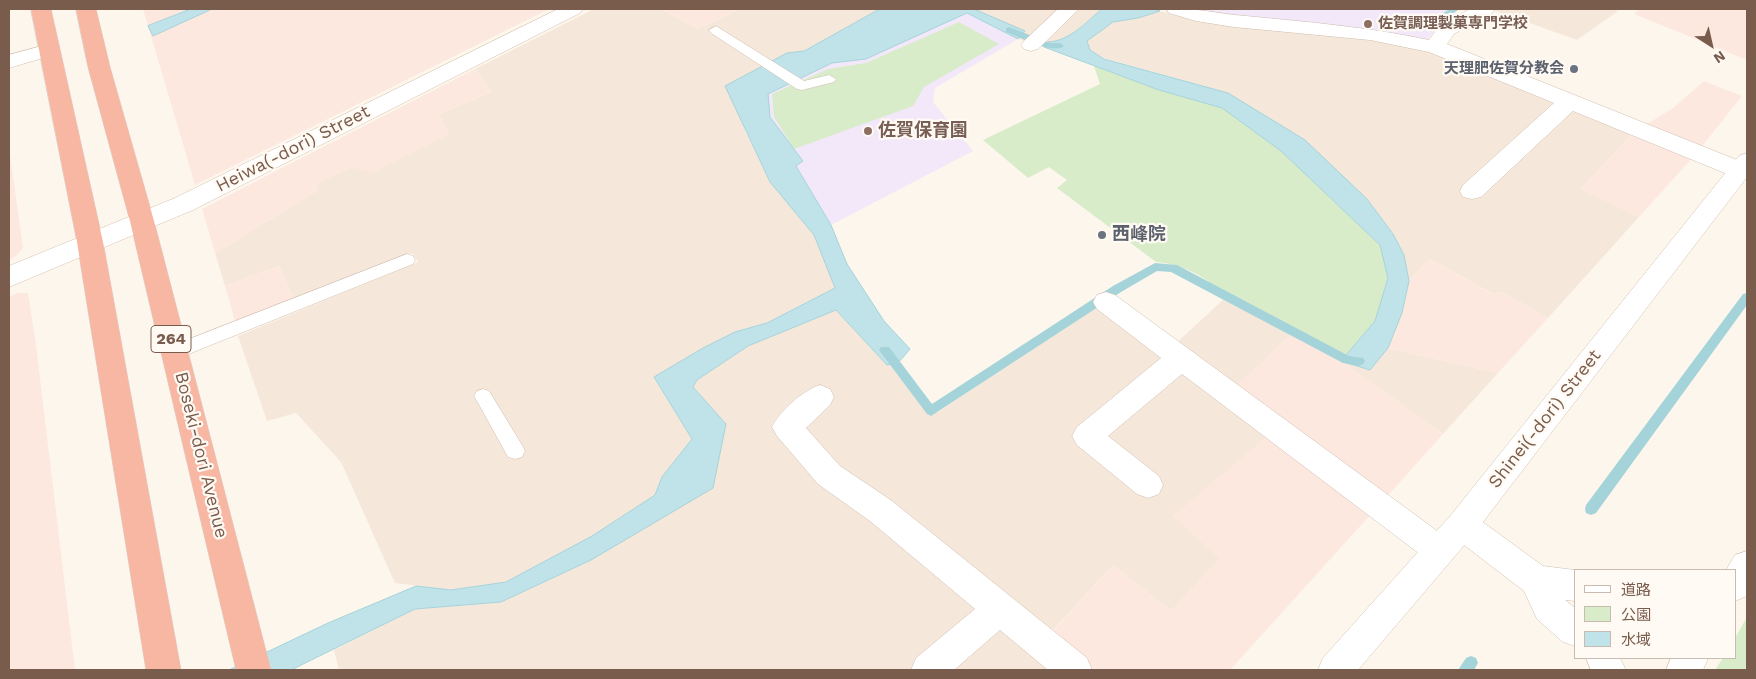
<!DOCTYPE html>
<meta charset="utf-8">
<style>
body{margin:0}
#map{position:relative;width:1756px;height:679px;overflow:hidden;background:#fdf6ec;font-family:"Work Sans","Noto Sans JP",sans-serif}
canvas{display:block}
.frame{position:absolute;inset:0;border:10px solid #7a5c4d;pointer-events:none}
.legend{position:absolute;left:1574px;top:569px;width:162px;height:90px;box-sizing:border-box;background:#fffaf3;border:1px solid #cabbb1;margin:0;padding:6px 9px;list-style:none;font-size:15px;color:#7a5c4d}
.legend li{display:flex;align-items:center;gap:10px;height:25px}
.legend b{width:25px;border:1px solid #cabbb1}
.north{position:absolute;left:1686px;top:20px;width:50px;height:50px;-webkit-text-stroke:4px #fffaf3;paint-order:stroke;rotate:145deg;font-size:14px;font-weight:700;line-height:20px;text-align:center;color:#7a5c4d}
.north::after{content:'';display:block;margin:auto;width:18px;height:22px;background:#7a5c4d;clip-path:polygon(50% 0,100% 100%,50% 72%,0 100%)}
</style>
<div id="map">
<canvas width="1756" height="679"></canvas>
<div class="frame"></div>
<ul class="legend">
<li><b style="height:6px;background:#fff"></b>道路</li>
<li><b style="height:14px;background:#d8ecc9"></b>公園</li>
<li><b style="height:14px;background:#bfe3e8"></b>水域</li>
</ul>
<div class="north">N</div>
</div>
<script>
const ctx = document.querySelector('canvas').getContext('2d');
ctx.lineJoin = 'round';
function paint(path, color) {
  ctx.fillStyle = color;
  ctx.fill(path, 'evenodd');
}
function stroke(path, color, width, dash) {
  ctx.strokeStyle = color;
  ctx.lineWidth = width;
  ctx.lineCap = dash ? 'butt' : 'round';
  ctx.setLineDash(dash || []);
  ctx.stroke(path);
}
function label(font, color, halo, rows, align = 'center') {
  ctx.font = font + ' "Work Sans","Noto Sans JP",sans-serif';
  ctx.lineWidth = 4.5;
  ctx.setLineDash([]);
  ctx.textBaseline = 'middle';
  ctx.strokeStyle = halo;
  ctx.fillStyle = color;
  for (const [text, x, y, turn = 0] of rows) {
    ctx.save();
    ctx.translate(x, y);
    ctx.rotate((+turn || 0) * Math.PI / 180);
    ctx.textAlign = isNaN(turn) ? turn : align;
    if (halo) ctx.strokeText(text, 0, 0);
    ctx.fillText(text, 0, 0);
    ctx.restore();
  }
}
const residential = new Path2D(`
 M594,9H661L698,29L740,9H880L804,51L787,54L735,105L746,133L770,182L814,235L835,288L767,323L735,332L654,378L692,439L662,477L655,495L592,536L506,582L451,590L395,583L341,462L296,413L267,421L238,336L418,262L412,253L294,300L279,266L225,286L215,253L318,190V182L351,167L449,134L439,114L491,92L475,69Z
 M974,9H1102L1073,33L1056,42H1048L1044,47L1018,39L1024,32Z
 M1496,9H1611L1618,11L1577,40L1493,10Z
 M1160,11L1195,20L1381,41L1431,52L1636,131L1581,188L1639,217L1548,318L1502,292L1493,294L1430,259L1409,281L1404,255L1393,234L1367,199L1228,93L1104,58L1089,50L1087,41L1113,22L1138,18Z
 M1110,297L1173,346L1224,299L1292,334L1234,389L1282,425L1220,559L1171,611L1113,565L1049,635L1000,596L912,670H339L334,650L415,609L501,602L591,560L726,424L693,387L697,380L748,346L836,310L887,365L899,362L938,412Z
 M1388,348L1498,373L1443,434L1341,361L1370,370Z
 M1003,620L1062,670H945Z`);
const commercial = new Path2D(`
 M143,9H549L195,185Z
 M661,9H740L698,29Z
 M1639,9H1747V60L1634,14Z
 M475,69L491,92L439,114L449,134L371,173L351,167L318,182V190L215,253L202,209Z
 M1704,81L1742,96L1695,155L1639,217L1580,189L1636,131L1673,108Z
 M9,147L23,248L15,257L9,260Z
 M1430,259L1492,294L1502,292L1548,318L1498,373L1388,348L1402,313L1409,281Z
 M279,266L294,300L235,321L225,286Z
 M17,293H28L36,345L75,670H9V297Z
 M1292,334L1341,361L1443,434L1383,501L1233,389Z
 M1270,434L1372,513L1230,670H1091L1049,636L1113,565L1171,611L1220,559L1173,516Z`);
const education = new Path2D(`
 M1187,9H1447L1459,14L1440,26L1425,41Z
 M967,13L1018,39L935,88L933,102L973,151L831,225L796,165L803,161L770,117L767,94L832,63L866,59Z`);
const green = new Path2D(`
 M959,22L999,44L924,87L913,106L794,149L774,117L772,94L828,69L866,63Z
 M1094,66L1159,90L1222,108L1281,151L1380,245L1388,278L1375,321L1341,361L1224,299C1212,277 1180,264 1156,262L1057,188L1067,180L1049,167L1028,178L983,140L1100,84Z
 M1747,617V670H1715L1723,658H1735V638Z`);
const water = new Path2D(`
 M191,9H212L153,36L148,26Z
 M880,9H974L1025,31L1018,39L967,13L866,59L832,63L768,94L770,117L803,161L796,166L831,225L847,264L884,321L910,349L899,362L887,365L836,310L748,346L697,380L693,387L726,424L713,488L591,560L501,602L415,609L291,670H229L328,623L416,586L451,590L506,582L592,536L655,495L662,477L692,439L654,377L703,348L735,332L767,323L835,288L814,235L770,182L725,86L787,53L804,51Z
 M1102,9H1153L1160,11L1138,18L1113,22L1087,41L1090,50L1104,59L1228,93L1305,140L1367,199L1393,234L1404,255L1409,281L1402,313L1388,348L1370,370L1341,361L1375,321L1388,278L1380,245L1281,151L1222,108L1159,90L1044,47L1048,42C1070,41 1086,22 1102,9Z`);
const stream = new Path2D(`
 M1450,9H1460L1441,20H1435L1434,18Z
 M1009,27L1050,43H1060L1064,46C1052,55 1020,37 1006,32V28Z
 M1155,263L1177,265L1349,356L1363,358L1365,361L1363,364L1359,366L1343,363L1171,272L1157,271L1121,292L931,416L927,414L879,350L881,347H889L932,404L1113,286Z
 M1747,293V305L1596,513L1591,515L1586,513L1585,509L1586,505L1743,294Z
 M1471,656L1476,658L1478,663L1474,670H1458L1466,658Z`);
const lane = new Path2D(`
 M716,26L804,81L829,75L836,79L834,82L802,90L797,89L711,33L709,30Z
 M407,254L413,256L415,260L413,264L181,357L175,359L169,357L166,352L169,347Z
 M483,389L489,391L522,445L525,451L522,457L515,459L508,457L477,401L474,396L477,391Z`);
const street = new Path2D(`
 M1058,9H1079L1038,49L1031,51L1024,49L1021,45L1024,41Z
 M1166,9C1193,7 1219,14 1246,16C1308,22 1368,27 1429,40L1439,26L1470,9H1495L1492,13L1454,34L1447,44L1747,164V176L1740,178L1732,176L1573,111L1481,197L1472,199L1463,197L1460,191L1463,185L1554,103L1429,52L1370,40L1234,27L1196,21L1169,13Z
 M49,44L56,46L59,50L56,54L9,68V55Z
 M1106,292L1115,295L1451,541L1456,551L1451,561L1440,566L1429,561L1182,374L1108,436L1159,476L1163,485L1159,494L1148,498L1137,494L1077,445L1072,436L1077,427L1161,358L1097,309L1093,302L1097,295Z
 M820,385L830,389L834,397L830,405L806,428L840,466L892,501L1087,658L1092,670H1048L1000,630L954,670H911L916,658L975,609L870,521L818,484L777,436L772,427C781,410 802,391 820,385Z
 M1462,511L1473,515L1543,566L1575,570V601L1565,600L1575,608V646L1563,642L1537,619L1524,591L1451,535L1446,525L1451,515Z
 M1586,658H1620L1626,670H1591Z`);
const secondary = new Path2D(`
 M558,9H583L580,13L193,210L9,287V266L175,198Z
 M1747,153V177L1473,535L1358,670H1318L1323,658L1451,515L1739,156Z
 M1747,551V596L1735,601V570H1726L1735,555Z
 M1671,658H1708L1703,670H1666Z`);
const highway = new Path2D(`
 M31,9H51L103,242L181,670H146L77,242Z
 M76,9H96L110,67L154,221L271,670H236L130,221L88,67Z`);
const markers = [
 [1368,24,5,"#8d6e63"],
 [1574,69,5,"#6b7280"],
 [868,131,5,"#8d6e63"],
 [1102,235,5,"#6b7280"]
];
const farEducationnames = [
 ["佐賀調理製菓専門学校",1378,24]
];
const farWorshipnames = [
 ["天理肥佐賀分教会",1564,69]
];
const shields = [
 [171,339,40]
];
const shieldNames = [
 ["264",171,339]
];
const educationNames = [
 ["佐賀保育園",878,131]
];
const streetNames = [
 ["Heiwa(-dori) Street",293,149,-27],
 ["Shinei(-dori) Street",1545,419,-52],
 ["Boseki-dori Avenue",201,455,76]
];
const worshipNames = [
 ["西峰院",1112,235]
];
paint(residential, '#f5e8da');
paint(commercial, '#fde8e0');
paint(education, '#f3e8fa');
paint(green, '#d8ecc9');
paint(water, '#bfe3e8');
stroke(water, '#a5d3da', 1);
paint(stream, '#a5d3da');
stroke(lane, '#d1beb0', 1);
stroke(street, '#d1beb0', 1);
stroke(secondary, '#d6c0b0', 1);
stroke(highway, '#dad1cd', 1);
paint(lane, '#fff');
paint(street, '#fff');
paint(secondary, '#fff');
paint(highway, '#f7b7a3');
for (const [x, y, r, color] of markers) {
  const dot = new Path2D();
  dot.arc(x, y, r, 0, 2 * Math.PI);
  ctx.fillStyle = color;
  ctx.fill(dot);
  stroke(dot, '#fffaf3', 2);
}
label('bold 15px', '#785e54', '#fffaf3', farEducationnames, 'left');
label('bold 15px', '#5b616d', '#fffaf3', farWorshipnames, 'right');
for (const [x, y, w] of shields) {
  const box = new Path2D();
  box.roundRect(x - w / 2, y - 13.5, w, 27, 4);
  ctx.fillStyle = '#fffaf3';
  ctx.fill(box);
  stroke(box, '#7a5c4d', 1);
}
label('bold 16px', '#7a5c4d', null, shieldNames);
label('bold 18px', '#785e54', '#fffaf3', educationNames, 'left');
label('18px', '#7a5c4d', '#fffaf3', streetNames);
label('bold 18px', '#5b616d', '#fffaf3', worshipNames, 'left');
</script>
